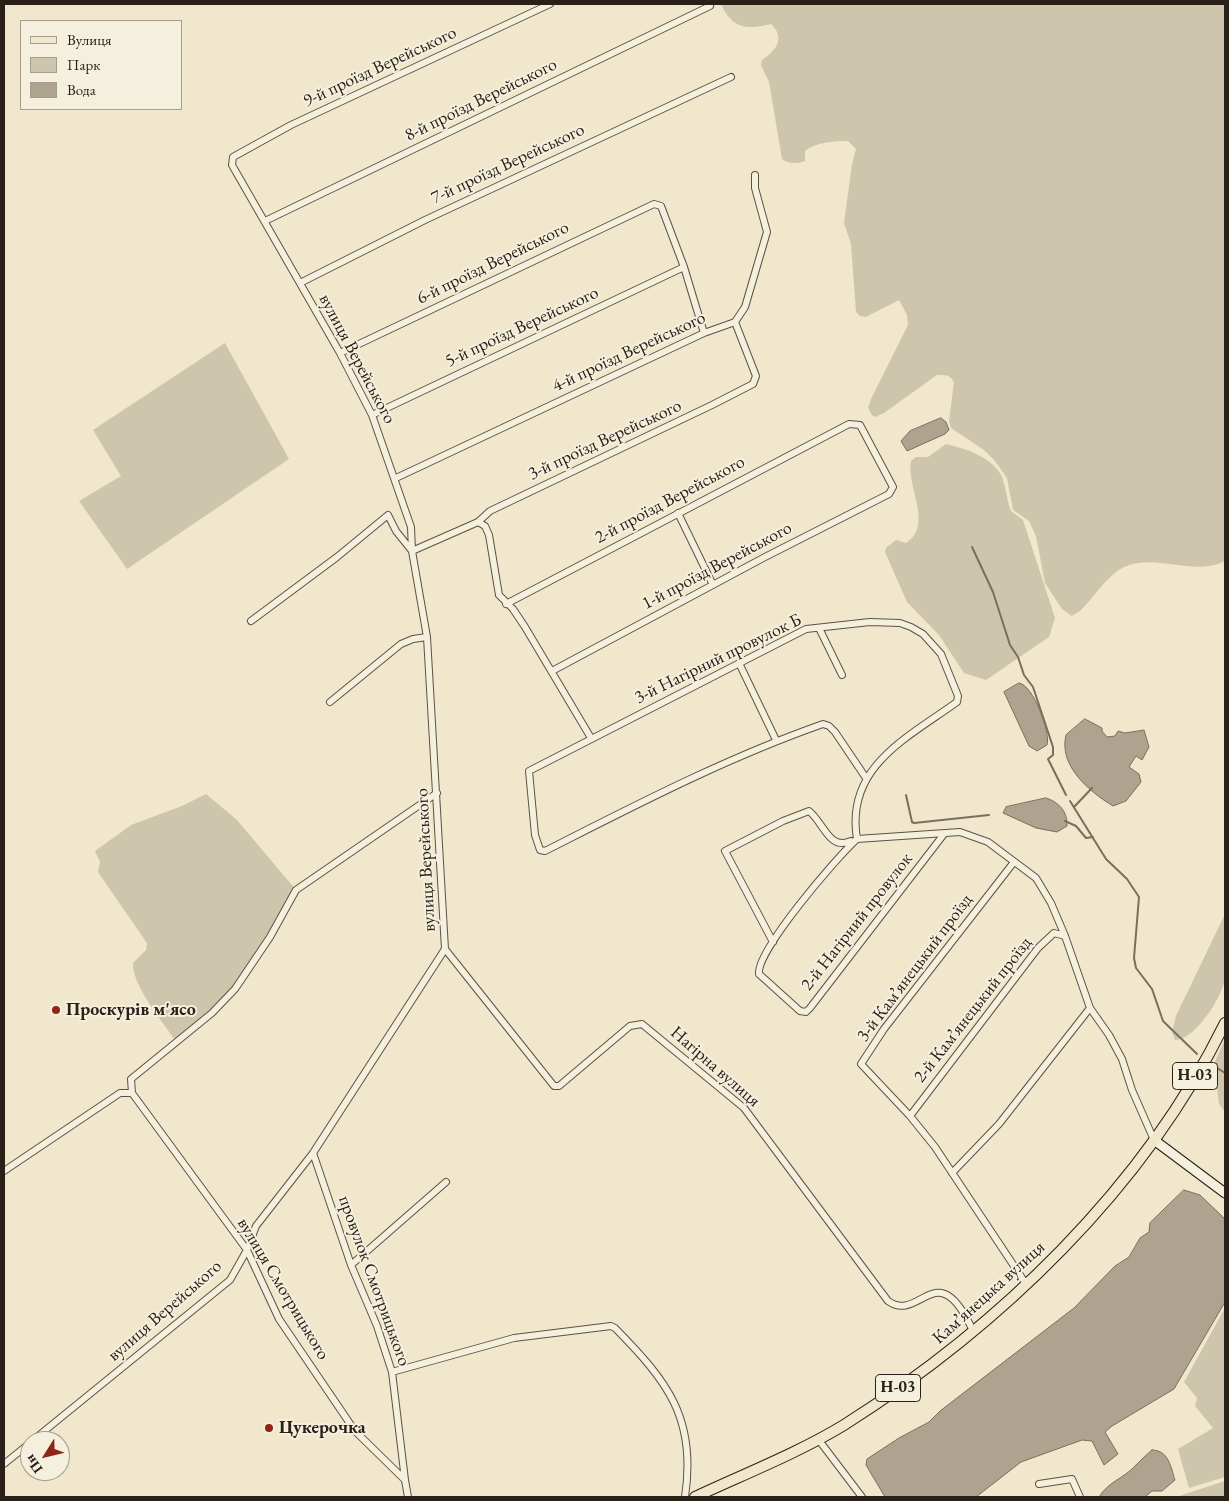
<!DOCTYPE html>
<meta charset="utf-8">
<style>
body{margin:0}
#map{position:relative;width:1229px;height:1501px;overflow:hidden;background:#f0e7cc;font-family:"EB Garamond",serif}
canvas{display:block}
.frame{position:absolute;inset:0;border:5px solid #2a2017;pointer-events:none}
.legend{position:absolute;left:20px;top:20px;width:162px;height:90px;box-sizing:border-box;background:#f5efde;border:1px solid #a49c8e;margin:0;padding:6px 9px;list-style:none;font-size:15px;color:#2a2017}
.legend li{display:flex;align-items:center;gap:10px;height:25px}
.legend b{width:25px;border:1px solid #a49c8e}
.north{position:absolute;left:20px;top:1431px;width:50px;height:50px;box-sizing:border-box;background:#f5efde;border:1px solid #a49c8e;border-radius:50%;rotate:234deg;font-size:14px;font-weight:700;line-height:20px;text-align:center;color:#2a2017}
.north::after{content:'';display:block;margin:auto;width:18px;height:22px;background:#8f2418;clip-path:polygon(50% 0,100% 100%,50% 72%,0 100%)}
</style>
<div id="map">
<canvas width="1229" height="1501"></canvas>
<div class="frame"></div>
<ul class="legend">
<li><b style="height:6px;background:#f0e7cc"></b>Вулиця</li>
<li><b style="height:14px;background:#cec5ad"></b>Парк</li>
<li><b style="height:14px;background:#ada38e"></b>Вода</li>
</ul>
<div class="north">Пн</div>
</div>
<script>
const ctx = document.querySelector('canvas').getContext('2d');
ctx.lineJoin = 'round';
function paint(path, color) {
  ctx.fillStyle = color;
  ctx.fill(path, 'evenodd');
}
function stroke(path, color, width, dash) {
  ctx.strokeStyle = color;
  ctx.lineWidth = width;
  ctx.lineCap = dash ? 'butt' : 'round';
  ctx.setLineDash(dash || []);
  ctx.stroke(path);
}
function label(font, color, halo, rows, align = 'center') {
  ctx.font = font + ' "EB Garamond",serif';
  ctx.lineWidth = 4;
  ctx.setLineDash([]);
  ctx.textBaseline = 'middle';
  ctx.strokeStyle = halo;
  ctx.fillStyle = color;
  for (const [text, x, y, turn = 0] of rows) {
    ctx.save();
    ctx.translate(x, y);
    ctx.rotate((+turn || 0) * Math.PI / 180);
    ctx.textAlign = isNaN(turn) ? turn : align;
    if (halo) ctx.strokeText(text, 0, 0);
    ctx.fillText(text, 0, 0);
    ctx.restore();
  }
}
const green = new Path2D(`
 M721,4H1225V560L1223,562C1192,576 1155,553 1124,567C1107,575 1094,598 1080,611L1072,616L1062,609L1045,583L1036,536L1029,521L1013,510L1007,478L995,461L984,450L951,428L949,421L954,382C949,374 945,375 937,375L884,413L875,417L872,415L868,408L871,399L908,325L907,315L899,300L866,317L860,316L856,312L851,244L844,223L852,164L856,149L848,141C835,141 815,142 805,151V161C798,164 788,164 782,159L769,82L761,65L762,60C776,51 786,38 771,24C747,30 732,29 721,4Z
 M225,343L289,459L127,569L79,501L121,476L93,430Z
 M946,444C966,449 993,457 1002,477C1006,488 1007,501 1011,511L1023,520L1055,618L1049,637L986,680L964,673L939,635L907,602L885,552L886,548L896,540L906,543C934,526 906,486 911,461L916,457H928Z
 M206,794L237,820L296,890L235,989L177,1043C164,1023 132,986 133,963L146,950L147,943L98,872L100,862L95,851L131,825L182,806Z
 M1225,914C1225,931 1229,964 1225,980C1221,998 1195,1040 1175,1040L1172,1032L1176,1016Z
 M1225,1039V1112L1219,1104L1214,1064Z
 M1225,1308V1477L1189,1488L1178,1449L1213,1428L1195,1406L1197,1398L1184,1382Z
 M1225,1481V1497H1176Z`);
const water = new Path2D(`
 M941,418L946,422L949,430L945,434L907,451L901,441L910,431Z
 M1019,683C1033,684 1051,733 1047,745L1037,751L1029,746L1004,692Z
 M1085,719L1102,728V731L1107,737L1115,736L1118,731L1125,733L1144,730L1149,747L1142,760L1136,756L1129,767L1139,774L1141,782L1126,801L1113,806C1090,792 1058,766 1066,735Z
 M1046,798C1059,802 1068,812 1067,826L1057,832L1036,828L1003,813L1006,807Z
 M1184,1190L1200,1195L1225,1219V1302L1174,1389L1112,1426L1105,1432L1118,1454L1104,1465L1092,1441L1082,1440L1021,1462L976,1497H885L866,1465L867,1459L899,1438L929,1422L940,1411L1074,1308L1115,1266L1129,1257L1140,1238L1149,1232L1150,1223Z
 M1152,1450C1169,1450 1171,1468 1175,1480L1162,1491H1152L1145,1497H1099C1108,1482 1124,1478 1135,1466C1140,1461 1146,1455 1152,1450Z`);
const stream = new Path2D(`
 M972,547L993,592L1010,645L1018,657L1024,675L1033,687L1053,747V755L1048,759L1066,795
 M906,795L912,822L914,823L989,815
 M1070,801L1106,859L1127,879L1139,897L1134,958L1136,968L1152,989L1163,1021L1197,1054
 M1074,807L1092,788
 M1065,821L1076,826L1086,838L1093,837
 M1214,1066L1225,1073`);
const street = new Path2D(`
 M265,221L710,6
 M300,283L425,220L731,77
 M340,353L654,204L661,206L684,267L704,333
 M372,415L684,267
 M396,478L704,333L735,322L745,307L767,232L755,188V175
 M678,513L713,585
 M478,522L485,526L489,535L499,595L513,609L525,627L591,738
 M506,604L849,424L860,425L893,487L889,494L765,557L552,671
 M251,621L337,557L388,515L396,531L412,551L478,522L490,511L712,405L753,384L756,376L735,322
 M819,628L842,675
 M739,663L776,740
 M330,702L401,644L413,639L427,637
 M866,778L835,732L829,726L823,724C726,758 636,805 545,851L540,850L535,835L529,771L806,629L870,622L900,623L911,627L923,634L941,654L958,696L957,702C907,738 845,767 857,839L960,832L988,842L1036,878L1051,903L1065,936L1090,1008L1109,1035L1122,1059L1132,1090L1154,1140
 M857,839C837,857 756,951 759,974L800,1011L806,1012L810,1008L944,834
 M1014,862L884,1029L861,1064L910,1116L935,1147L1026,1284
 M773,942L725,851L783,821L809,811C824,823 829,851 851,841
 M445,949L554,1086H559L630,1026L642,1024L744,1108L888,1301C920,1324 937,1252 973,1331
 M132,1093L247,1250L279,1319L355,1431L405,1480L408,1497
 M910,1116L1038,948L1054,933L1065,936
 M313,1153L351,1265L377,1326L392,1372L405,1480
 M4,1171L120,1093H132L131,1079L212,1013L235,989L270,937L296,890L437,793
 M952,1173L999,1124L1090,1008
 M351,1265L446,1182
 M392,1372L514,1338L611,1326L615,1328C667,1381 697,1418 685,1497
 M818,1439L862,1497
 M32,1441L230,1280L247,1250L256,1226L313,1153L445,949L427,637L412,551L411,527L372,415L340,353L232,165L233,157L291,125L550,4
 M4,1464L30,1443
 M1039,1484L1072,1479L1080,1497`);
const secondary = new Path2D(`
 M1154,1140L1225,1193`);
const primary = new Path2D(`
 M695,1497C742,1475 800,1452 844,1425C999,1327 1144,1188 1225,1023`);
const markers = [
 [56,1010,5,"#8f2418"],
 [269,1428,5,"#8f2418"]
];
const shields = [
 [1195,1076,45],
 [898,1388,45]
];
const shieldNames = [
 ["Н-03",1195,1076],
 ["Н-03",898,1388]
];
const streetNames = [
 ["9-й проїзд Верейського",380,67,-25],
 ["8-й проїзд Верейського",481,100,-26],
 ["7-й проїзд Верейського",508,164,-25],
 ["6-й проїзд Верейського",493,263,-26],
 ["5-й проїзд Верейського",522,327,-25],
 ["4-й проїзд Верейського",629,352,-25],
 ["вулиця Верейського",357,359,62],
 ["3-й проїзд Верейського",605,440,-25],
 ["2-й проїзд Верейського",670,500,-28],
 ["1-й проїзд Верейського",717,566,-28],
 ["3-й Нагірний провулок Б",718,659,-26],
 ["вулиця Верейського",426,860,-93],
 ["2-й Нагірний провулок",857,922,-52],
 ["3-й Камʼянецький проїзд",915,968,-53],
 ["2-й Камʼянецький проїзд",973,1010,-52],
 ["Нагірна вулиця",715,1067,41],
 ["провулок Смотрицького",374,1281,70],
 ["вулиця Смотрицького",283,1289,59],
 ["Камʼянецька вулиця",989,1293,-42],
 ["вулиця Верейського",165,1311,-41]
];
const poiNames = [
 ["Проскурів м'ясо",66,1010],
 ["Цукерочка",279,1428]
];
paint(green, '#cec5ad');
paint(water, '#ada38e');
stroke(water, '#796f5e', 1);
stroke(stream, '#796f5e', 2);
stroke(street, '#5c5244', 8);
stroke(secondary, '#2a2017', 11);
stroke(primary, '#2a2017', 12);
stroke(street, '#f5efde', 6);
stroke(secondary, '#f5efde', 9);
stroke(primary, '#f0e7cc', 10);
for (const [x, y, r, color] of markers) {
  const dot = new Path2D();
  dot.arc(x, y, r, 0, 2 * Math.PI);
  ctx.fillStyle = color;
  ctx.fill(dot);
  stroke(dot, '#f5efde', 2);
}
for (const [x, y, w] of shields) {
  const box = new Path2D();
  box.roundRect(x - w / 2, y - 13.5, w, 27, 4);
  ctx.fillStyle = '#f5efde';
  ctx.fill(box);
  stroke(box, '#2a2017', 1);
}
label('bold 16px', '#2a2017', null, shieldNames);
label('18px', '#2a2017', '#f5efde', streetNames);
label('bold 18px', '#2a2017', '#f5efde', poiNames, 'left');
</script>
